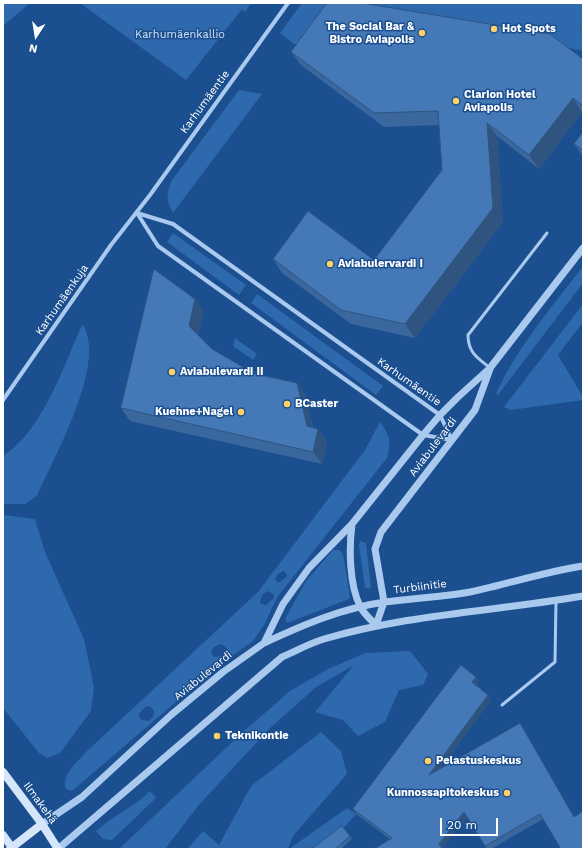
<!DOCTYPE html>
<meta charset="utf-8">
<style>
body{margin:0}
#map{position:relative;width:586px;height:852px;overflow:hidden;background:#1b4f8f;font-family:"Work Sans",sans-serif}
canvas{display:block}
.frame{position:absolute;inset:0;border:4px solid #fff;pointer-events:none}
.north{position:absolute;left:16px;top:16px;width:40px;height:40px;-webkit-text-stroke:3px #1b4f8f;paint-order:stroke;rotate:192deg;font-size:11px;font-weight:700;line-height:16px;text-align:center;color:#fff}
.north::after{content:'';display:block;margin:auto;width:14px;height:18px;background:#fff;clip-path:polygon(50% 0,100% 100%,50% 72%,0 100%)}
.scale{position:absolute;left:440px;top:818px;width:58px;height:18px;box-sizing:border-box;border:2px solid #fff;border-top:0;padding-left:5px;font-size:12px;line-height:14px;white-space:nowrap;color:#fff;-webkit-text-stroke:3px #1b4f8f;paint-order:stroke}
</style>
<div id="map">
<canvas width="586" height="852"></canvas>
<div class="frame"></div>
<div class="north">N</div>
<div class="scale">20 m</div>
</div>
<script>
const ctx = document.querySelector('canvas').getContext('2d');
ctx.lineJoin = 'round';
function paint(path, color) {
  ctx.fillStyle = color;
  ctx.fill(path, 'evenodd');
}
function stroke(path, color, width, dash) {
  ctx.strokeStyle = color;
  ctx.lineWidth = width;
  ctx.lineCap = dash ? 'butt' : 'round';
  ctx.setLineDash(dash || []);
  ctx.stroke(path);
}
function label(font, color, halo, rows, align = 'center') {
  ctx.font = font + ' "Work Sans",sans-serif';
  ctx.lineWidth = 3;
  ctx.setLineDash([]);
  ctx.textBaseline = 'middle';
  ctx.strokeStyle = halo;
  ctx.fillStyle = color;
  for (const [text, x, y, turn = 0] of rows) {
    ctx.save();
    ctx.translate(x, y);
    ctx.rotate((+turn || 0) * Math.PI / 180);
    ctx.textAlign = isNaN(turn) ? turn : align;
    if (halo) ctx.strokeText(text, 0, 0);
    ctx.fillText(text, 0, 0);
    ctx.restore();
  }
}
const green = new Path2D(`
 M3,3H30L3,26Z
 M80,3H251L245,12L242,9L186,80Z
 M302,3H328L298,44H294L280,33Z
 M342,3H583V51L564,47Z
 M239,90L262,94L173,213C166,201 166,193 172,180Z
 M173,233L246,285L239,295L167,242Z
 M583,266V283L498,395L496,394C517,347 552,307 583,266Z
 M257,294L383,386L376,395L251,303Z
 M583,304V322L558,355L583,397V400L511,410L504,407Z
 M83,325C107,364 54,457 37,496L25,504H3V456C41,432 63,369 80,329Z
 M235,338L257,354L253,360L233,346Z
 M380,422C389,434 392,442 387,458L278,596L264,625L253,641L219,665L72,791L66,789C60,776 79,760 87,751L258,592L365,450ZM283,571L286,573L287,576L280,582H277L275,579L277,575ZM268,591L274,595V598L266,605L261,604L260,602L262,595ZM221,644L226,647L227,650L222,656L214,657L211,652L214,647ZM150,706L154,711L153,717L148,721L140,719L139,714L145,707Z
 M3,515L35,519L45,552L84,639L94,687L91,711L60,753L48,758L39,753L3,708Z
 M360,541L366,543L371,587L369,589L365,588L359,545Z
 M333,550H339L343,554L350,596L349,599L287,623L285,619L306,581Z
 M410,651L428,674L423,685L399,690L385,722L358,736L343,720L315,712L353,666L316,687L268,730L198,806L165,849H119L243,732L290,691L328,669L365,653Z
 M321,732L341,751L347,774L293,836L288,849H187L203,831L219,845L251,786Z
 M150,791L156,798L112,840L103,839L96,831C112,816 134,807 150,791Z
 M347,808L356,814L327,847L289,849Z`);
const service = new Path2D(`
 M489,367C477,358 468,352 468,335L547,233
 M502,705L555,662L556,601`);
const minor = new Path2D(`
 M137,213L158,246L423,435L452,440
 M137,213L173,224L440,415L452,440
 M3,400L111,245L150,195L288,3`);
const tertiary = new Path2D(`
 M352,524C349,547 349,584 360,606C363,613 371,620 376,625
 M376,625L384,602L375,549L381,532L475,410L490,369
 M264,643C303,625 342,608 385,602C413,598 442,597 470,592C508,584 544,572 583,566
 M42,824L82,797L171,715L223,672L264,643L283,604L309,568L352,524L423,435L440,415L458,397L490,368L583,248
 M59,848L282,657C296,651 310,643 324,639C409,614 497,611 583,596`);
const secondary = new Path2D(`
 M3,772L42,824L58,849
 M3,835L13,849
 M10,849L42,824`);
const wall = new Path2D(`
 M291,52L583,59V112H582L539,169L497,136L503,222L415,338L351,324L282,273L273,259L374,260L442,170L439,125L384,127L301,65Z
 M583,132V156L574,144Z
 M195,299L204,311L198,335L212,349L247,372L297,383L305,395L313,428L318,429L327,441L322,464L130,421L121,408Z
 M476,677L479,681L476,685L488,695L491,700L441,768L523,728L583,849L543,819L491,849H487L467,817L442,848L390,839L356,814L353,809Z
 M350,836L352,839L341,849H312Z`);
const shadedWall = new Path2D(`
 M573,98L582,112L539,169L529,155Z
 M487,123L497,136L503,222L415,338L405,324Z
 M195,299L204,311L197,338L189,326Z
 M243,367L252,379L242,371Z
 M297,383L305,395L315,439L307,426Z
 M318,429L327,441L322,464L313,452Z
 M476,677L479,681L475,687L472,682Z
 M488,695L491,700L433,780L429,775Z
 M520,723L523,728L577,821L574,817Z
 M464,812L468,816L442,849L439,844Z`);
const building = new Path2D(`
 M327,3H362L550,34L583,59V106L573,98L529,155L487,123L493,208L405,324L341,310L273,259L308,211L374,260L442,170L438,111L374,113L291,52Z
 M583,27V31L580,30Z
 M583,132V150L574,144Z
 M154,269L195,299L189,326L212,349L243,367L242,371L297,383L307,426L318,429L313,452L121,408Z
 M461,665L476,677L472,682L488,695L429,775L520,723L574,817L583,811V849H561L540,814L485,846L464,812L439,844L442,849H374L392,838L353,809Z
 M342,826L350,836L335,849H312Z
 M308,846L312,849H306Z`);
const markers = [
 [494,29,4,"#ffd166"],
 [422,33,4,"#ffd166"],
 [456,101,4,"#ffd166"],
 [330,264,4,"#ffd166"],
 [172,372,4,"#ffd166"],
 [287,404,4,"#ffd166"],
 [241,412,4,"#ffd166"],
 [217,736,4,"#ffd166"],
 [428,761,4,"#ffd166"],
 [507,793,4,"#ffd166"]
];
const poiNames = [
 ["The Social Bar &",414,27,"right"],
 ["Bistro Aviapolis",414,40,"right"],
 ["Hot Spots",502,29],
 ["Clarion Hotel",464,95],
 ["Aviapolis",464,108],
 ["Aviabulervardi I",338,264],
 ["Aviabulevardi II",180,372],
 ["BCaster",295,404],
 ["Kuehne+Nagel",233,412,"right"],
 ["Teknikontie",225,736],
 ["Pelastuskeskus",436,761],
 ["Kunnossapitokeskus",499,793,"right"]
];
const parkNames = [
 ["Karhumäenkallio",180,35]
];
const streetNames = [
 ["Karhumäentie",205,102,-54],
 ["Karhumäenkuja",62,300,-55],
 ["Karhumäentie",409,382,35],
 ["Aviabulevardi",433,447,-53],
 ["Turbiinitie",420,587,-7],
 ["Aviabulevardi",203,676,-39],
 ["Ilmakehä",40,803,54]
];
paint(green, '#2e69ad');
stroke(service, '#a9c9ee', 3);
stroke(minor, '#a9c9ee', 4);
stroke(tertiary, '#a9c9ee', 7);
stroke(secondary, '#d6e6fa', 8);
paint(wall, '#3a679d');
paint(shadedWall, '#305480');
paint(building, '#4478b7');
stroke(building, '#305480', 1);
for (const [x, y, r, color] of markers) {
  const dot = new Path2D();
  dot.arc(x, y, r, 0, 2 * Math.PI);
  ctx.fillStyle = color;
  ctx.fill(dot);
  stroke(dot, '#1b4f8f', 1.5);
}
label('bold 11px', '#fff', '#1b4f8f', poiNames, 'left');
label('11px', '#cfe3fa', '#1b4f8f', parkNames);
label('11px', '#fff', '#1b4f8f', streetNames);
</script>
